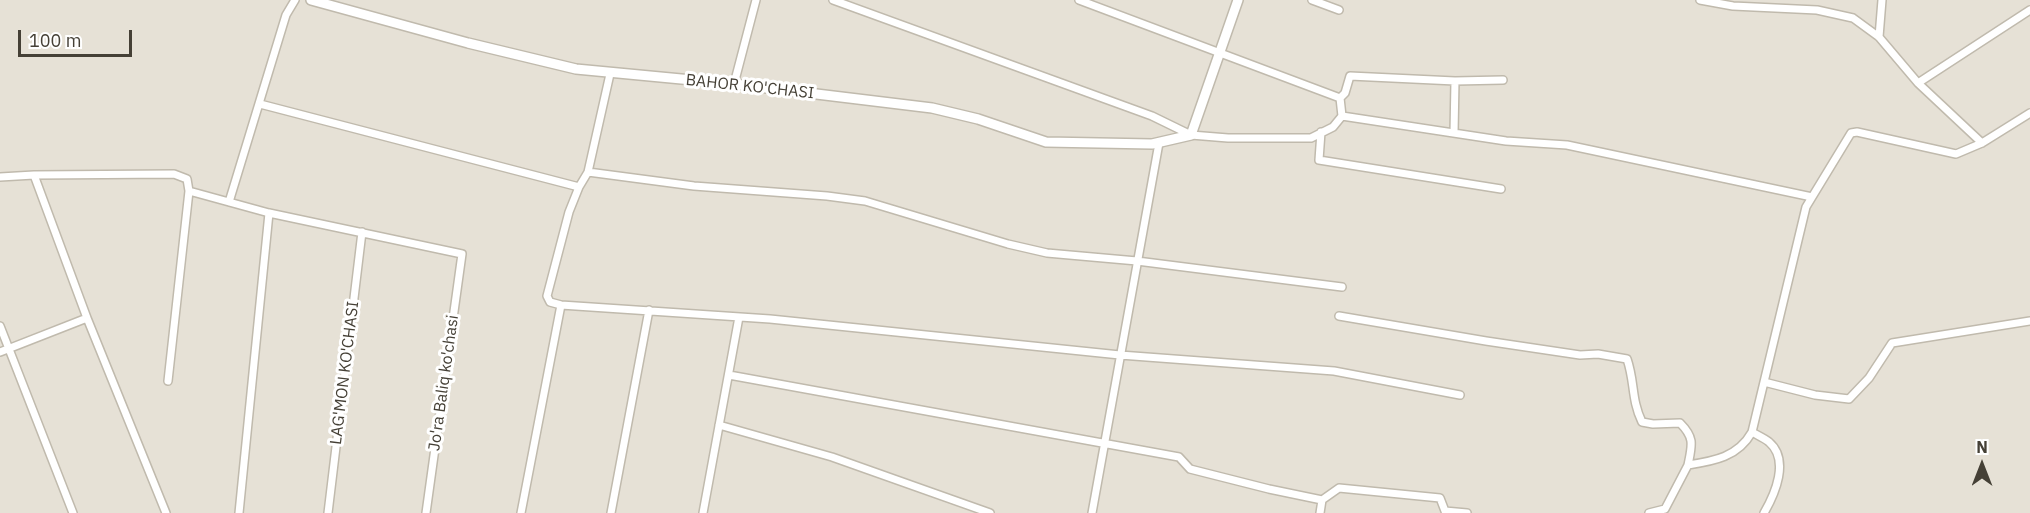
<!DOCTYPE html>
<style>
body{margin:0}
#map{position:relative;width:2030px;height:513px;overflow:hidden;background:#f3efe7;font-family:"IBM Plex Sans",sans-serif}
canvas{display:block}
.north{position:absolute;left:1952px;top:435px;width:60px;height:60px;-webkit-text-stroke:4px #fff;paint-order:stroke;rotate:0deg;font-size:16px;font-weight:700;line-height:24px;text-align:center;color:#454036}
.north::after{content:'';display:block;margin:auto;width:21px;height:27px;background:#454036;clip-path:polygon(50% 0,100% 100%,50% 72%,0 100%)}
.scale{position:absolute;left:18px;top:30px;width:114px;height:27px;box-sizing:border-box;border:3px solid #454036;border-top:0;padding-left:8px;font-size:18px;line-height:21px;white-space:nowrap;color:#454036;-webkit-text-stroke:4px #fff;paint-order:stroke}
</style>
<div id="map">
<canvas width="2030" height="513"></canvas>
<div class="north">N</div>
<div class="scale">100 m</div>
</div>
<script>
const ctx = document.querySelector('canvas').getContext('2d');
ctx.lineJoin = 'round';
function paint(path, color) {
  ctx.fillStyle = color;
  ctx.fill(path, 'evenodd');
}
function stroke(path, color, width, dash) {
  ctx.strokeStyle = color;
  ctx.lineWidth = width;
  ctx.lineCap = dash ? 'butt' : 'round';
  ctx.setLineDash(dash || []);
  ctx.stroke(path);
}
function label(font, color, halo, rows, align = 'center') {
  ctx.font = font + ' "IBM Plex Sans",sans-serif';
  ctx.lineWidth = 6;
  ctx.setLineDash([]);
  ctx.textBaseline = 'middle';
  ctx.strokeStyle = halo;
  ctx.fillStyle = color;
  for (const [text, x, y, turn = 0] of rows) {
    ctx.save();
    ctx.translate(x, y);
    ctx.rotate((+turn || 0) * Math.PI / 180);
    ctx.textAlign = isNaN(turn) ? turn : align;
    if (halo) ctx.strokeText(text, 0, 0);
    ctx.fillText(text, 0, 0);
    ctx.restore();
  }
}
const residential = new Path2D(`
 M0,0H2030V513H0Z`);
const minor = new Path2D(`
 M833,0L1152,116L1191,135L1228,138H1311L1333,127L1342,116L1340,98L1345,93L1350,76L1455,81L1503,80
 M1079,0L1340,98
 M1312,0L1339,10
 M1700,0L1733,6L1817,10L1853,18L1879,37L1918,83L1982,143
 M1879,37L1882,0
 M610,74L588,172L579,187L569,212L547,296L550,302L561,305L770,319L1120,355L1334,371L1460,395
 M1918,83L2030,10
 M734,84L756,0
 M260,104L579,187
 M1342,116L1506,141L1567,145L1812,197
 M1321,132L1319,160L1501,189
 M1454,133L1455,81
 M588,172L694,186L827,196L865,201L1008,244L1047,253L1137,261L1342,287
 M34,175L87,318
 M0,177L34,175L174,174L187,179L189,191L168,381
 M189,191L269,213L462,254L426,513
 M229,202L286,15L295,0
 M1339,316L1486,341L1580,355L1598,354L1627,359C1635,382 1631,399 1642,422L1653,424L1680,423C1695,438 1692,445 1688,465
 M0,326L73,513
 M0,352L87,318L166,513
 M729,375L1179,457L1190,469L1269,489L1322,500L1339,488L1440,498L1445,511L1467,513
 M1764,382L1815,395L1849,399L1869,378L1892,343L2030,321
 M719,425L832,457L990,513
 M1752,432C1757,435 1764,438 1769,442C1790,460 1775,494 1764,513
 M239,513L269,213
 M328,513L362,232
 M521,513L561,305
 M611,513L649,310
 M703,513L739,317
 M1092,513L1159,143
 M1320,513L1322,500
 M1649,513L1665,509L1688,465C1714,461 1738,457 1752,432L1806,207L1851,133L1857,132L1956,154L1982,143L2030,113`);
const tertiary = new Path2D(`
 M311,0L468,43L576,69L734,84L932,108L978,119L1046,142L1152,144L1191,135L1238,0`);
const streetNames = [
 ["BAHOR KO'CHASI",750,87,6],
 ["LAG'MON KO'CHASI",345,373,-83],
 ["Jo'ra Baliq ko'chasi",444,383,-82]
];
paint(residential, '#e6e1d6');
stroke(minor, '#c0baad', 10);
stroke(tertiary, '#c0baad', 12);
stroke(minor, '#fff', 7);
stroke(tertiary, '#fff', 9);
label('16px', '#454036', '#fff', streetNames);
</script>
